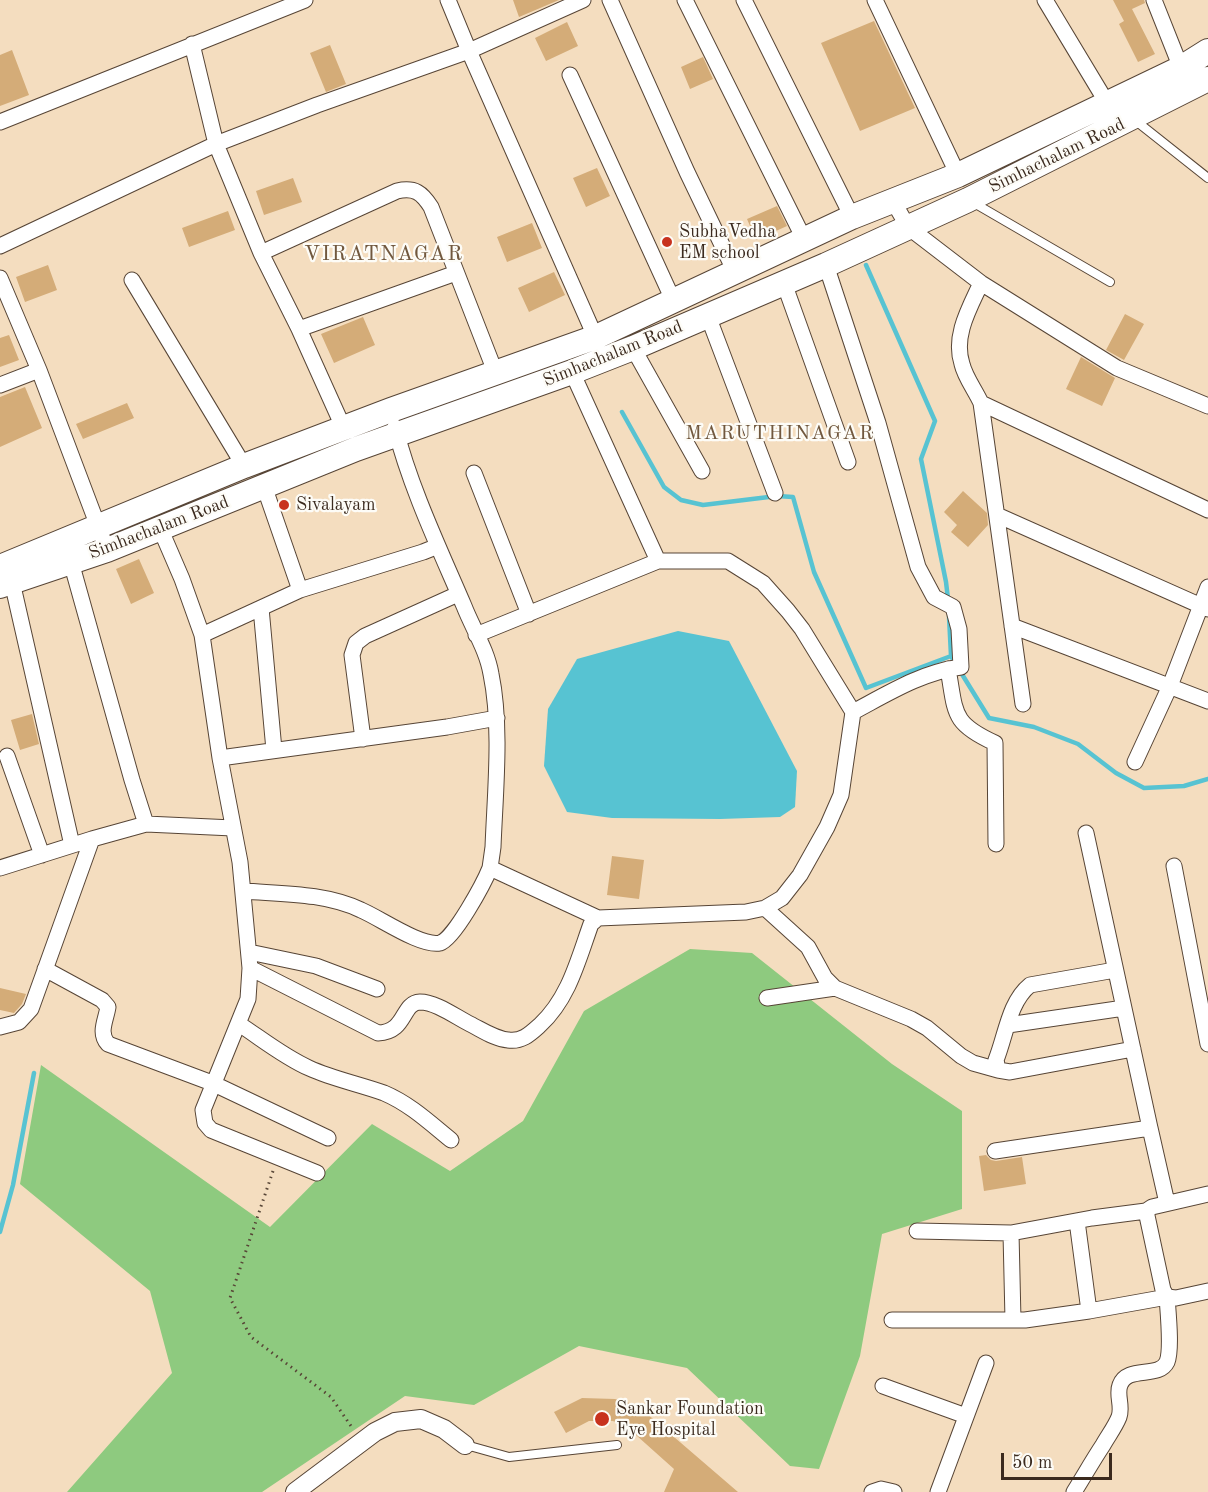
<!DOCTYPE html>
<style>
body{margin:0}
#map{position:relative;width:1208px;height:1492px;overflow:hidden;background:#f4ddbf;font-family:"Old Standard TT",serif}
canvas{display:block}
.scale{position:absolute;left:1001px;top:1453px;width:111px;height:27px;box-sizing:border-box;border:3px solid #3b2a1e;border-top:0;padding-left:8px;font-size:18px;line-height:21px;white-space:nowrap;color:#3b2a1e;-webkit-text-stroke:4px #fdfcf7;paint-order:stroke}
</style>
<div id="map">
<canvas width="1208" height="1492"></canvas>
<div class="scale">50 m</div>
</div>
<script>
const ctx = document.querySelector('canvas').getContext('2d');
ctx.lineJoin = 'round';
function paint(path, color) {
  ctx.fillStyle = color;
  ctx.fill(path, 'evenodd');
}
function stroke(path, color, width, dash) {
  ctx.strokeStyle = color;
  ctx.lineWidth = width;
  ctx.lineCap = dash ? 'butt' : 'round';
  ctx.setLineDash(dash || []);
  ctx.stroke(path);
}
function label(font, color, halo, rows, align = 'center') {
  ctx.font = font + ' "Old Standard TT",serif';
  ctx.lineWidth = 4.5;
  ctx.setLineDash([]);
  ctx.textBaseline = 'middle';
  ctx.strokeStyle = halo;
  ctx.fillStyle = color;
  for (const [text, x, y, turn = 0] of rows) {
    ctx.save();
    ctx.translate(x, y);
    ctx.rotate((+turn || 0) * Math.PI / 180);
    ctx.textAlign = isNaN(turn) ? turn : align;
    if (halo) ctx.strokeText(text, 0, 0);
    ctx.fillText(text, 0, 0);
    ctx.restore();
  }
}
const green = new Path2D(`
 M690,949L752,953L892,1064L962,1111V1209L882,1234L860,1356L819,1469L790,1466L687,1368L579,1346L474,1405L405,1396L262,1492H67L172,1373L150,1291L20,1184L41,1065L270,1227L372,1124L450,1171L523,1121L584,1011Z`);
const water = new Path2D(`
 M678,631L729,641L797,771L795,807L780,817L720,819L612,818L567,812L544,766L548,709L577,659Z`);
const stream = new Path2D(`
 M866,265L935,421L921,459L946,582L948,599
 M622,412L664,487L681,500L703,505L777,496L793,497L814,572L866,688L951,656L956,664
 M949,616L951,656
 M960,671L989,718L1034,727L1078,744L1116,773L1144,788L1184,786L1208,779
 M0,1232L13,1185L34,1073`);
const building = new Path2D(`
 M513,0H559L519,17Z
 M1113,0H1144L1145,3L1132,9L1155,54L1138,62L1119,24L1124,21Z
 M874,21L915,108L860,131L821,43Z
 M567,22L578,46L546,61L535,38Z
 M330,45L346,84L326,92L310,53Z
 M12,50L29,95L0,106V55Z
 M703,57L713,79L690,89L681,67Z
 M597,168L610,196L586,207L573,178Z
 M293,178L302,202L264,215L256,191Z
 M777,206L787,226L756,240L747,219Z
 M228,211L235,230L189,247L182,228Z
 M532,223L542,248L507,262L497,237Z
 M48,265L57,290L25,302L16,277Z
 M554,272L565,295L529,312L518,288Z
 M1125,314L1144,324L1124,360L1106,350Z
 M363,317L375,345L334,363L321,334Z
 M9,335L19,360L0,367V338Z
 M1081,357L1115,378L1102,406L1066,389Z
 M25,387L42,428L0,447V397Z
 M127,403L134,418L83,439L76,424Z
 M963,491L987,513L988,525L968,547L951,532L957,525L944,512Z
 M139,559L154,593L131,604L116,569Z
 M32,714L39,744L20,750L11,720Z
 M612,856L644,860L639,899L607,895Z
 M0,988L26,994L22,1004L14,1013L0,1010Z
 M986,1155L991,1160L996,1161L1022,1157L1026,1184L984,1191L979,1156Z
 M582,1398L615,1399L633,1404L645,1412L738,1492H664L674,1469L627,1427L613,1421H589L566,1433L554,1412Z`);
const path = new Path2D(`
 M273,1171L230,1298L251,1337L331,1397L353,1429`);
const service = new Path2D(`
 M1136,121L1208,178
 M974,203L1110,282
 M466,1445L509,1457L617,1445`);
const minor = new Path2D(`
 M448,0L469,51L598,343
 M610,0L687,172L735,272
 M685,0L804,239
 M744,0L852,217
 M875,0L958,175
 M1045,0L1107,103
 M1154,0L1181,68
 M192,44L216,144L261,253L299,329L344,429
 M570,75L673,300
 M0,122L305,0
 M893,201L908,227L981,283L1117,368L1208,406
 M0,246L216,144L317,105L469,51L583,0
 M261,253L397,191C415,187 422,193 431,207L496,374
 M826,265L878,423L918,567L934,597L953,607L959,629L961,667C922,672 887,694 853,712
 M0,278L39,370L107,550
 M132,280L244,466
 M784,283L848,462
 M981,283C969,309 953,336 962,364C965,377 975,390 981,403L1023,704
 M708,316L775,493
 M299,329L456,273
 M633,348L702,471
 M572,372L658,561
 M0,385L39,370
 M981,403L1208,510
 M395,427C410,487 440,550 464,606C473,629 487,650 491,674C502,727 495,793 493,847L490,868L598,918L746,912L765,908L782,898L800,875L827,827L841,795L853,712L802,629L788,611L763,583L728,561H658L476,635
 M474,473L529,614
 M264,486L300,590
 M997,515L1208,609
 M160,528L182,579L202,635
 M71,562L132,780L146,824
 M12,582L72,845
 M261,608L274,750
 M1012,626L1208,701
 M948,669C956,713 951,723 995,743L996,844
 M363,739L352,655L356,643L365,636L458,594
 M7,756L42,855
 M220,758L447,727L497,718
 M1135,762L1170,686L1208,587
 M1174,866L1208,1044
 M0,868L92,839L146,824L233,828
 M244,891C283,894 325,893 361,910C380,918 421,947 440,943C454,939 484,883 490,868
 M765,908L808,947L825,978L835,988L911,1019L927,1028L961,1056L973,1063L998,1070
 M249,952L316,966L377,989
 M250,968L378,1033C407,1032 401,1003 420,1002C436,1002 456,1017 470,1024C482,1030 495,1039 508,1040C522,1042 530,1034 540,1025C569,998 578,960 591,924L598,918
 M45,969L102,1000L108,1007C106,1020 98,1033 108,1044L212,1083L328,1138
 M1115,970L1030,985C1009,1002 1006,1035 996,1060L998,1070L1010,1072L1133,1049
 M767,998L835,988
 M239,1024C262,1039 284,1057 309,1068C333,1079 359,1084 384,1093C410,1104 430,1123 451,1140
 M1008,1025L1124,1008
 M0,1027L19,1022L31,1009L92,839
 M1150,1128L1167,1203
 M995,1151L1150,1128L1086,833
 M317,1173L211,1130L205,1123L203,1110L248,999L250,968L240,862L220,758L202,635L300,590L423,552L438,546
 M1208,1194L1152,1207L1146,1211L1163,1290L1167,1297L1176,1298L1208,1291
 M1077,1221L1089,1311
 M917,1231L1011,1233L1092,1218L1146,1211
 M1011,1233L1013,1320
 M892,1320H1025L1089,1311L1167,1297C1168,1312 1172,1350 1167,1362C1159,1379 1127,1365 1120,1385C1116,1395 1123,1406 1119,1417C1115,1427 1108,1436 1103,1445C1093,1460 1084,1476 1074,1492
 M883,1386L966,1416
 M872,1492L881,1489L894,1492
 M938,1492L986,1363`);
const tertiary = new Path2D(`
 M295,1492L375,1432L395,1422L421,1419L444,1429L465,1445`);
const primary = new Path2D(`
 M0,567L244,466L391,410L596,337L852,217L958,175L1181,68L1208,51
 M0,586L107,550L356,449L572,372L633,348L826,265L968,200L1208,79`);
const markers = [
 [667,242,6,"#c8321e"],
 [284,505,6,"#c8321e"],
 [602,1419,8,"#c8321e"]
];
const streetNames = [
 ["Simhachalam Road",1057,156,-26],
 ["Simhachalam Road",613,354,-22],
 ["Simhachalam Road",159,528,-21]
];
const poiNames = [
 ["SubhaVedha",679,232],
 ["EM school",679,253],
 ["Sivalayam",296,505],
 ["Sankar Foundation",616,1409],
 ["Eye Hospital",616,1430]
];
const neighbourhoodNames = [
 ["MARUTHINAGAR",780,434]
];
const quarterNames = [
 ["VIRATNAGAR",384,254]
];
paint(green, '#8eca7f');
paint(water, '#57c3d2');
stroke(stream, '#57c3d2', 4.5);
paint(building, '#d4ac78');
stroke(service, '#574536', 10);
stroke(minor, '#574536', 17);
stroke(tertiary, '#574536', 20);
stroke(primary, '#574536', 26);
stroke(path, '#574536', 3, [1.5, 4.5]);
stroke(service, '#fff', 8);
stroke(minor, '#fff', 15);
stroke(tertiary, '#fff', 18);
stroke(primary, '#fff', 24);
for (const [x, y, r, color] of markers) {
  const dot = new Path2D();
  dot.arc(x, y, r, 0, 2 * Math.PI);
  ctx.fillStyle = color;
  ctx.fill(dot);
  stroke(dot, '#fdfcf7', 2);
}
label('18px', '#3b2a1e', '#fdfcf7', streetNames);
label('18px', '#3b2a1e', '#fdfcf7', poiNames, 'left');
ctx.letterSpacing = '1.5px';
label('20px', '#71583e', '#fdfcf7', neighbourhoodNames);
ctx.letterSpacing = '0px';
ctx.letterSpacing = '1.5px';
label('21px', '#71583e', '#fdfcf7', quarterNames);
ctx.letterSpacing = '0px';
</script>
